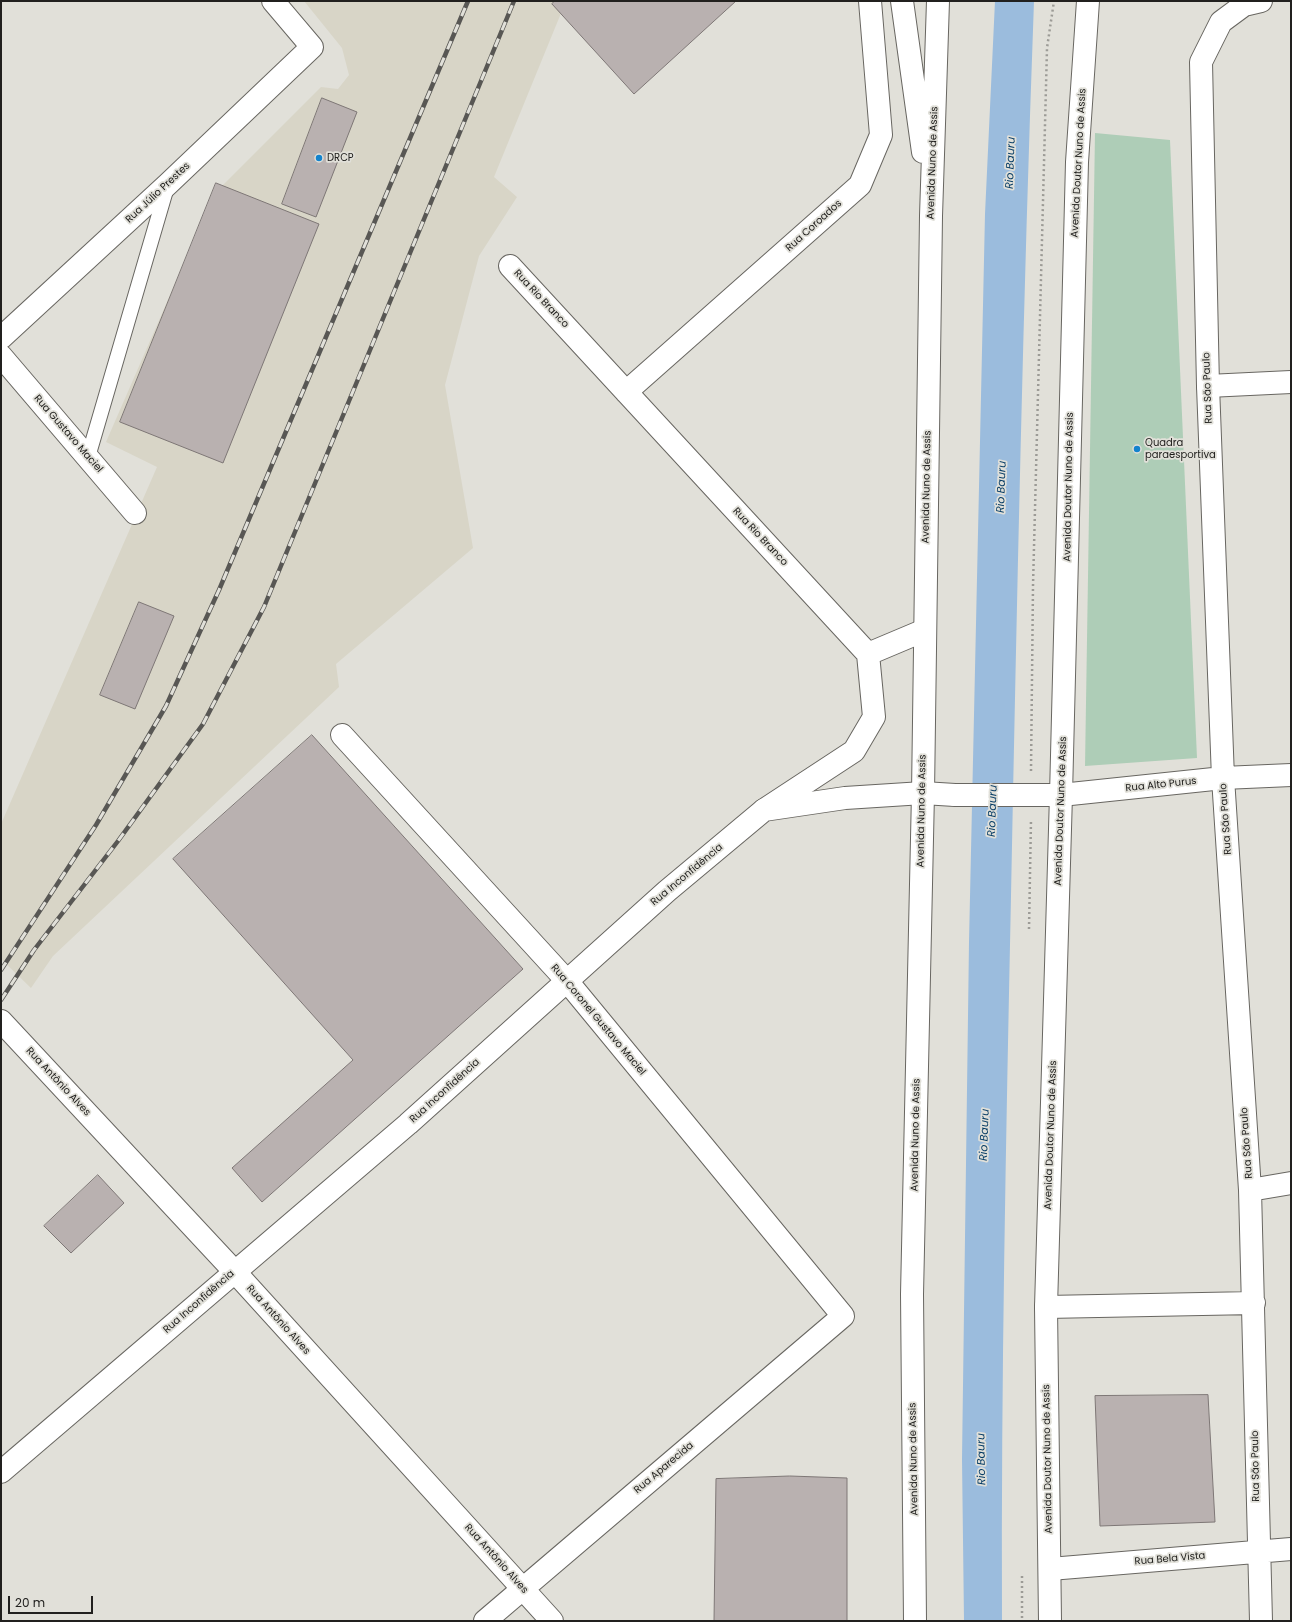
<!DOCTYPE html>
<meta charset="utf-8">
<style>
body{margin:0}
#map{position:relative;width:1292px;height:1622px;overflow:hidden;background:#e1e0d9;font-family:Poppins,sans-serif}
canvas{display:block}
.frame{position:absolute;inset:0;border:2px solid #21201e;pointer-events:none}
.scale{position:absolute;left:8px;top:1596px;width:85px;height:18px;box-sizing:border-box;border:2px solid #21201e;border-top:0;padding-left:5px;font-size:12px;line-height:14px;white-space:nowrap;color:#21201e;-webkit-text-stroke:3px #e1e0d9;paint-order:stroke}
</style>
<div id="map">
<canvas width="1292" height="1622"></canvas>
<div class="frame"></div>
<div class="scale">20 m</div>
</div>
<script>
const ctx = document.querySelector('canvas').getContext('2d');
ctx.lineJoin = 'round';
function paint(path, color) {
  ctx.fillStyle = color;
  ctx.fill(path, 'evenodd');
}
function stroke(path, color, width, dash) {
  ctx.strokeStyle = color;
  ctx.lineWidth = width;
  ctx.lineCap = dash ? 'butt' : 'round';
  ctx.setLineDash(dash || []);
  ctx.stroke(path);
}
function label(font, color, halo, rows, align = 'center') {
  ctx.font = font + ' Poppins,sans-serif';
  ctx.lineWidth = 3.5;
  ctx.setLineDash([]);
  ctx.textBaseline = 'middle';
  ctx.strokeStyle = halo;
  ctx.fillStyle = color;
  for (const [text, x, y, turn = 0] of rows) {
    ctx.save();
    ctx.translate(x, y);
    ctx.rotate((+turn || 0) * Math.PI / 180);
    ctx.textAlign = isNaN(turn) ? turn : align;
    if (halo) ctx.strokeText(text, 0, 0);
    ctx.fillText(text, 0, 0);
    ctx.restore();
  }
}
const built = new Path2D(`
 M304,1H566L494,177L517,197L479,256L445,385L473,548L336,664L339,687L53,956L31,988L1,959V824L157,467L106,442L214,194L321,87L338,89L349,75L342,48Z`);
const green = new Path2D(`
 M1095,133L1170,140L1197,758L1085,766Z`);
const water = new Path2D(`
 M995,1H1034C1023,299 1017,598 1011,896C1006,1138 1001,1379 1002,1621H964L962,1459L969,942L985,214Z`);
const building = new Path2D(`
 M555,1H736L634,94L552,4Z
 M322,98L357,112L316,217L282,204Z
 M216,183L319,224L223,463L120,422Z
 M139,602L174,616L135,709L100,695Z
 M312,735L523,969L262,1202L232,1168L353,1060L173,859Z
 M98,1175L124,1203L71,1253L44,1226Z
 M1208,1395L1215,1522L1100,1526L1095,1396Z
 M790,1476L847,1478V1621H714L716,1479Z`);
const path = new Path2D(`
 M1031,771L1033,586L1047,48L1054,1
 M1029,929L1031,820
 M1022,1576V1621`);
const service = new Path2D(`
 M88,457L167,187`);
const minor = new Path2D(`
 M510,266L868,654L874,717L854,751L764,810
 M1,356L135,513
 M1208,386L1291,382
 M626,392L860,185L881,135L870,1
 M868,654L925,630
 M342,735L567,981L843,1316L485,1621
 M1223,778L1250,1190L1261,1621
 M1,1021L235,1272L552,1621
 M1250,1190L1291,1183
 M1046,1307L1254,1303
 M1050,1569L1291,1549`);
const tertiary = new Path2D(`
 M1,338L168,184L312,47L273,1
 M1223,778L1208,386L1201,62L1221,22L1244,5L1261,1
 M1031,795H1061L1223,778L1291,775
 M1,1472L408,1124L667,891L764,810L845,798L923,793L955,795`);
const secondary = new Path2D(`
 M902,1L923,152
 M915,1621L912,1294L923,793L931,216L938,1
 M1050,1621L1046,1307L1061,795L1077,162L1088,1`);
const rail = new Path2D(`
 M1,970L96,825L166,706L219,590L468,1
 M1,1000L34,950L118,841L203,724L264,607L514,1`);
const tertiaryBridge = new Path2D(`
 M955,795H1031`);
const markers = [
 [319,158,4,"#1383cd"],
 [1137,449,4,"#1383cd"]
];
const poiNames = [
 ["DRCP",327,158],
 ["Quadra",1145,443],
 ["paraesportiva",1145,455]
];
const streetNames = [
 ["Avenida Nuno de Assis",933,163,-88],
 ["Avenida Doutor Nuno de Assis",1079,163,-87],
 ["Rua Júlio Prestes",158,193,-43],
 ["Rua Coroados",814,226,-42],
 ["Rua Rio Branco",541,299,47],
 ["Rua São Paulo",1208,388,-92],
 ["Rua Gustavo Maciel",68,434,49],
 ["Avenida Nuno de Assis",927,487,-89],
 ["Avenida Doutor Nuno de Assis",1069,487,-89],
 ["Rua Rio Branco",760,537,47],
 ["Rua Alto Purus",1161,785,-6],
 ["Avenida Nuno de Assis",922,811,-89],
 ["Avenida Doutor Nuno de Assis",1061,811,-88],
 ["Rua São Paulo",1226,819,-94],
 ["Rua Inconfidência",687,875,-40],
 ["Rua Coronel Gustavo Maciel",598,1020,50],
 ["Rua Antônio Alves",58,1082,47],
 ["Rua Inconfidência",445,1091,-42],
 ["Avenida Nuno de Assis",916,1135,-89],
 ["Avenida Doutor Nuno de Assis",1051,1135,-88],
 ["Rua São Paulo",1247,1143,-94],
 ["Rua Inconfidência",199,1302,-41],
 ["Rua Antônio Alves",278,1320,48],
 ["Avenida Nuno de Assis",914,1459,-91],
 ["Avenida Doutor Nuno de Assis",1048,1459,-91],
 ["Rua São Paulo",1256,1466,-91],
 ["Rua Aparecida",664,1468,-40],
 ["Rua Antônio Alves",496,1559,48],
 ["Rua Bela Vista",1170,1559,-5]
];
const waterNames = [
 ["Rio Bauru",1011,163,-88],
 ["Rio Bauru",1002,487,-88],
 ["Rio Bauru",993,811,-88],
 ["Rio Bauru",985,1135,-88],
 ["Rio Bauru",982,1459,-91]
];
paint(built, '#d8d5c7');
paint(green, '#aecdb7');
paint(water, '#9bbcdd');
paint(building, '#b9b1b0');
stroke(building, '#7e7776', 1);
stroke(service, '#686661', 16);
stroke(minor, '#686661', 24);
stroke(tertiary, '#686661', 24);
stroke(secondary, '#686661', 24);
stroke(path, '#9c9b96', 2.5, [2, 3]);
stroke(service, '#fff', 14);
stroke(minor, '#fff', 22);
stroke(tertiary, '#fff', 22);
stroke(secondary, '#fff', 22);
stroke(rail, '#585754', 4.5);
stroke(rail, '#e1e0d9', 3, [9]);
stroke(tertiaryBridge, '#686661', 24, []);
stroke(tertiaryBridge, '#fff', 22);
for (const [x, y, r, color] of markers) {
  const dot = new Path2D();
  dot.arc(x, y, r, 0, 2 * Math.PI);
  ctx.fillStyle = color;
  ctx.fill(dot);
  stroke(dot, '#e1e0d9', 1.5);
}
label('10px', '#21201e', '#e1e0d9', poiNames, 'left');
label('10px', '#21201e', '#e1e0d9', streetNames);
label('italic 11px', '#063c65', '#e1e0d9', waterNames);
</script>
